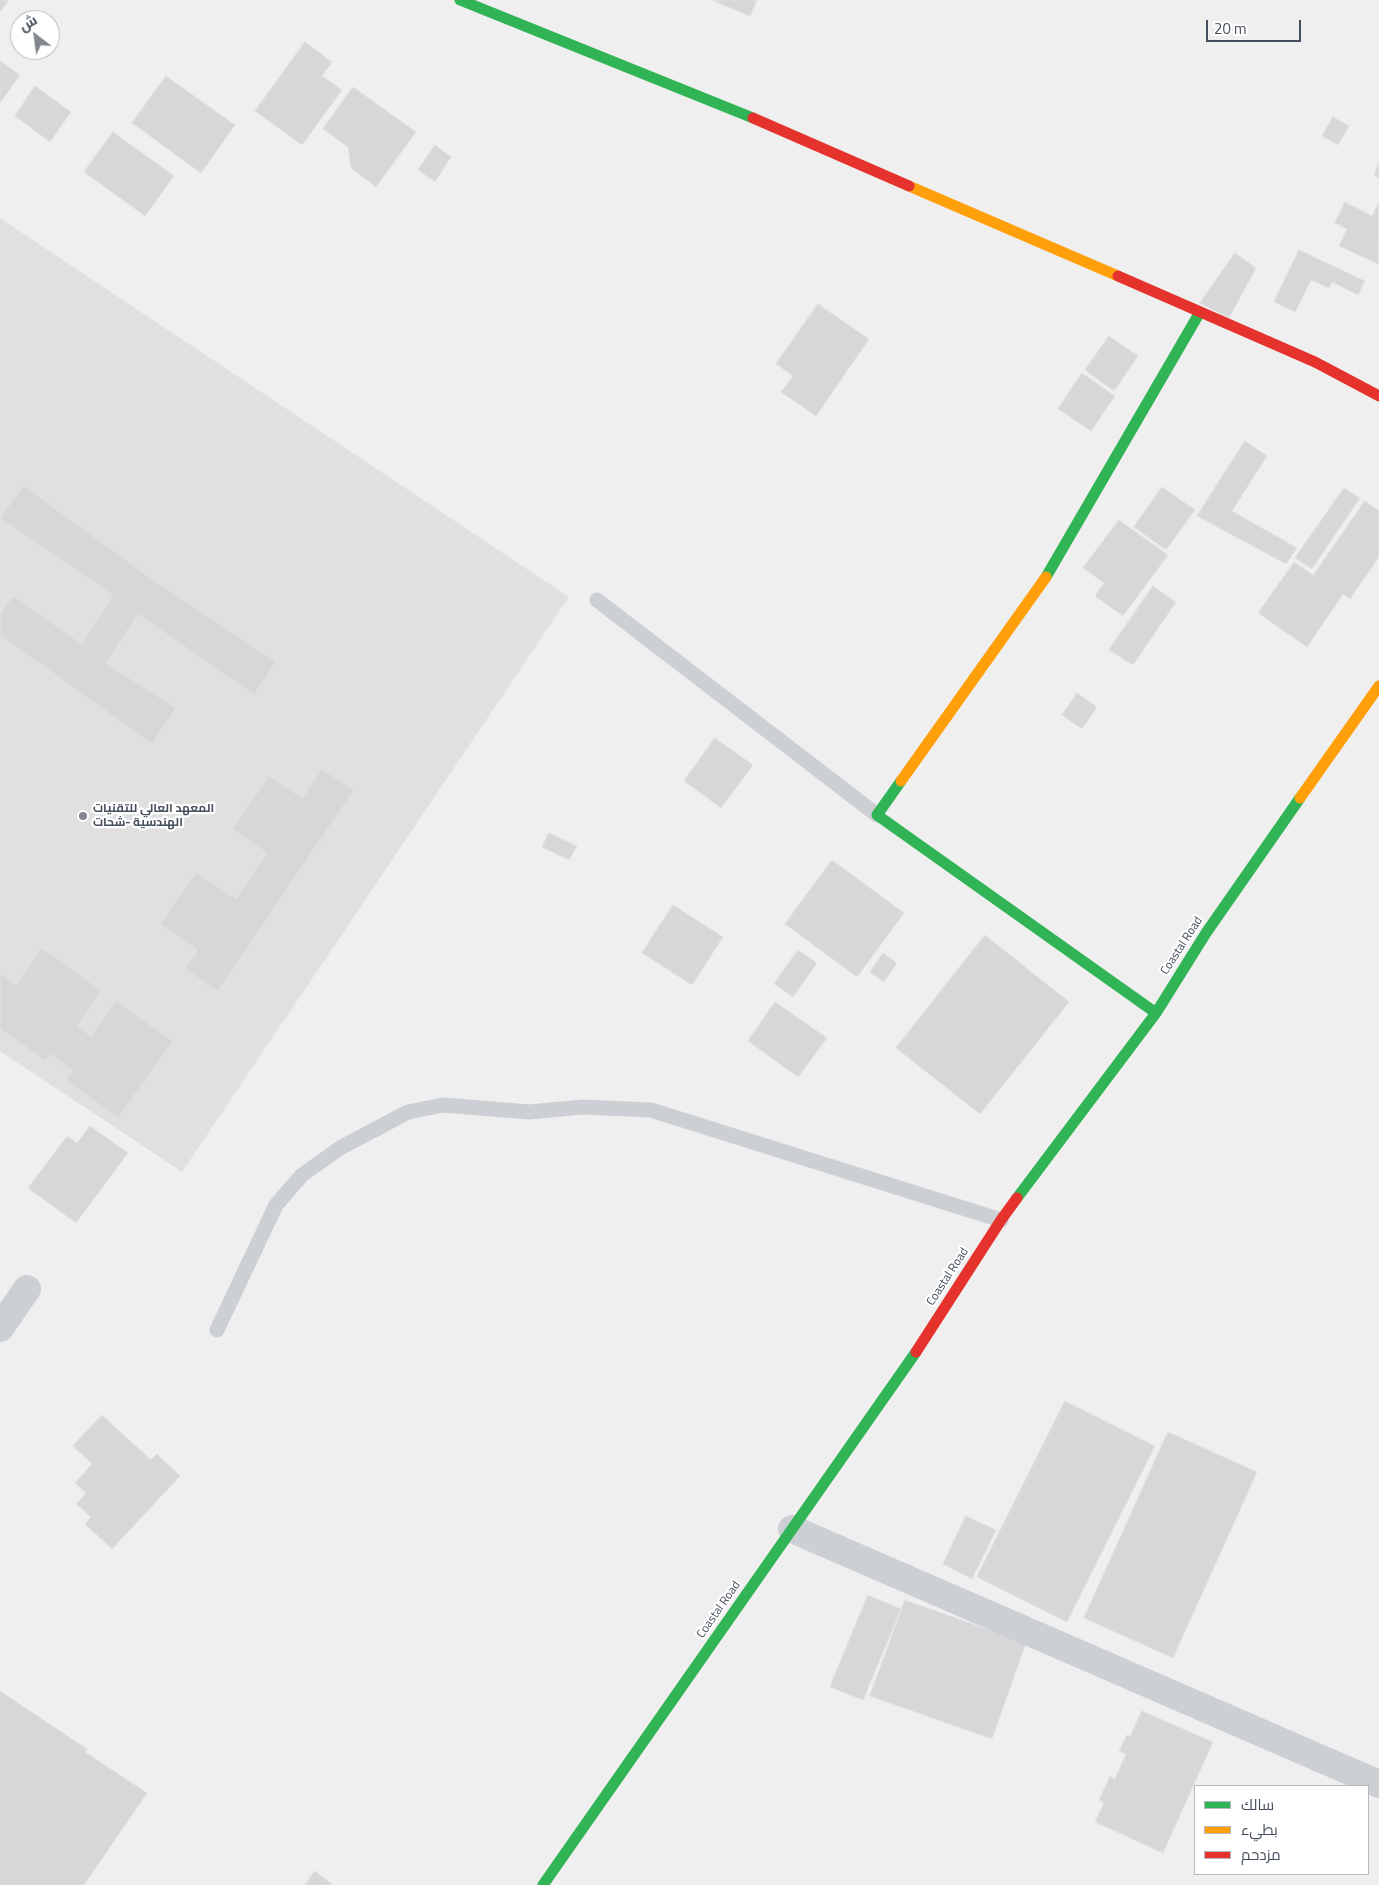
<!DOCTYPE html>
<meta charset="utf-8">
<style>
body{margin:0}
#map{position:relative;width:1379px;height:1885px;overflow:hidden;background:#f0efef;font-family:"Titillium Web",Cairo,sans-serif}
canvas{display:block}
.legend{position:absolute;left:1194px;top:1785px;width:175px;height:90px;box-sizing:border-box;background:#fff;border:1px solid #b5b8be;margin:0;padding:6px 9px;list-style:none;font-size:15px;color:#454e5c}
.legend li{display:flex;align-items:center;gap:10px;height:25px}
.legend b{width:25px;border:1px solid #b5b8be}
.north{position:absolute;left:10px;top:10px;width:50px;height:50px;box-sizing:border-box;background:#fff;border:1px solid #b5b8be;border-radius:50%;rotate:330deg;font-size:14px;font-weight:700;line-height:20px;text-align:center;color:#454e5c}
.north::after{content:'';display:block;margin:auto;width:18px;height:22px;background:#81868f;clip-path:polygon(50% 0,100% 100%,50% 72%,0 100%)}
.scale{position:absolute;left:1206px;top:20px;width:95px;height:22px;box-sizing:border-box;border:2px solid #454e5c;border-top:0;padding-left:6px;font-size:15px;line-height:18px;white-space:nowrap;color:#454e5c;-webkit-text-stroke:4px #fff;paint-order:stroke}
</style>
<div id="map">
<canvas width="1379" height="1885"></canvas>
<ul class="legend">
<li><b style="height:6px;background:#30b455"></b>سالك</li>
<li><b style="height:6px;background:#ff9f0a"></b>بطيء</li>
<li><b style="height:6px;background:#e5322d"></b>مزدحم</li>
</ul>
<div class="north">ش</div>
<div class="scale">20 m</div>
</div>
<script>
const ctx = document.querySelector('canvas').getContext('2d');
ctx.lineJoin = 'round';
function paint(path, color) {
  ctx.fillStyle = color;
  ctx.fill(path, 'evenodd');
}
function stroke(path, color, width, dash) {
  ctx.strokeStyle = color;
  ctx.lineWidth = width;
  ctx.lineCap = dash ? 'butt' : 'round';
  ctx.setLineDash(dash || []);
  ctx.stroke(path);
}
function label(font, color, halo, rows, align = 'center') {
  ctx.font = font + ' "Titillium Web",Cairo,sans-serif';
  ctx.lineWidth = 4.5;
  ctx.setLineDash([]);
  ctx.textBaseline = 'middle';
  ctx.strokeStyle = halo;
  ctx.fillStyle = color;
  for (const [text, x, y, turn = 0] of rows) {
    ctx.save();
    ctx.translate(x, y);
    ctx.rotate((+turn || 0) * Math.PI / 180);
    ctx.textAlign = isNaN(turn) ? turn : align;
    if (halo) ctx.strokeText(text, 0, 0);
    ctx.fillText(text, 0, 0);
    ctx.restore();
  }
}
const education = new Path2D(`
 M0,218L569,597L182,1172L0,1051Z`);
const building = new Path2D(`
 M0,0H9L0,12Z
 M712,0H757L750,16Z
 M305,42L332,62L322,76L342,90L302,145L255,111Z
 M0,61L20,75L0,103Z
 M166,76L235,125L201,173L132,123Z
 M35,86L71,112L50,142L15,116Z
 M353,87L416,132L376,187L351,168L348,147L323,129Z
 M1333,117L1349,126L1338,145L1322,136Z
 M113,132L174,176L145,216L84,172Z
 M435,145L451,157L435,182L418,170Z
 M1379,162V178L1374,176Z
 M1345,202L1372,216L1379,202L1378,264L1339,246L1347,229L1335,223Z
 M1299,250L1365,281L1358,295L1332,282L1329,288L1311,280L1295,312L1274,302Z
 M1235,253L1256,268L1229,318L1200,303Z
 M818,304L869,339L816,416L781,392L793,376L776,364Z
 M1109,336L1138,356L1114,391L1085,370Z
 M1082,373L1115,396L1091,431L1058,409Z
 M1245,441L1267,456L1232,511L1297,548L1286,564L1197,516Z
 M24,486L149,577L276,662L254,695L138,614L106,663L176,708L152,744L0,635V614L13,596L82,644L113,595L0,518Z
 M1162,487L1195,510L1166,550L1134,527Z
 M1344,488L1360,498L1312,569L1295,558Z
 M1365,501L1379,511V557L1350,599L1343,594L1307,647L1258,613L1294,562L1313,575Z
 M1119,520L1168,555L1123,616L1095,596L1104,583L1083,568Z
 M1153,586L1176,602L1133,665L1109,650Z
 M1077,693L1097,707L1082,729L1062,715Z
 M715,738L753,765L721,808L684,781Z
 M322,769L354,790L218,991L185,969L198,950L160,924L196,872L236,899L267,853L232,829L269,776L302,798Z
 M549,833L577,846L569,860L542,847Z
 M832,860L904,913L857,977L785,924Z
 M673,905L723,937L692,985L642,953Z
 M985,935L1069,1002L980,1114L896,1048Z
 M42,948L102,991L77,1026L91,1036L116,1001L173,1041L118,1118L66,1080L73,1071L50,1054L46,1061L0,1029V973L16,985Z
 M798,950L817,963L793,997L774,984Z
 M883,953L897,963L884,982L870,972Z
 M775,1002L827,1038L798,1077L748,1041Z
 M90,1126L128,1153L76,1223L28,1188L67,1136L77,1143Z
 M1065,1401L1155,1446L1067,1622L977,1577Z
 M102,1415L151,1460L157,1454L180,1476L112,1549L85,1524L91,1517L76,1504L86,1493L75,1483L92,1464L73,1446Z
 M1168,1432L1257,1472L1173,1658L1084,1618Z
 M966,1516L996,1530L972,1579L943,1564Z
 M868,1595L901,1609L863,1700L830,1687Z
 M905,1600L1026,1643L992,1739L870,1696Z
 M0,1691L87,1749L85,1752L147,1793L84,1885H0Z
 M1142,1711L1213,1742L1163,1853L1095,1822L1104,1803L1099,1800L1110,1776L1115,1779L1126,1754L1119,1751L1127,1735L1130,1736Z
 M315,1871L333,1885H305Z`);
const lane = new Path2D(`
 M597,600L877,815
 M217,1330L276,1205L302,1175L340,1148L408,1112L443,1105L529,1112L583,1107L651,1110L1001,1220`);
const street = new Path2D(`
 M0,1328L27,1289
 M792,1529L1379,1784`);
const fast = new Path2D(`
 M460,0L753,118
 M1046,577L1200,312
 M901,781L877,815L1156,1013
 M1017,1198L1156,1013L1206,933L1300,798
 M543,1885L916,1352`);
const slow = new Path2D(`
 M909,186L1118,276
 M901,781L1046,577
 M1300,798L1379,686`);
const jam = new Path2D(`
 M753,118L909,186
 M1118,276L1315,362L1379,396
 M916,1352L1001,1220L1017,1198`);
const markers = [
 [83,816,5,"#81868f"]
];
const poiNames = [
 ["المعهد العالي للتقنيات",93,809],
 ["الهندسية -شحات",93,823]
];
const streetNames = [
 ["Coastal Road",1182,946,-57],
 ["Coastal Road",948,1277,-57],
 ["Coastal Road",719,1610,-55]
];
paint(education, '#e1e0e1');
paint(building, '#d7d7d9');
stroke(building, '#e1e1e2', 1);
stroke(lane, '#cccfd3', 15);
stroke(street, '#cccfd3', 28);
stroke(fast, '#30b455', 11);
stroke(slow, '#ff9f0a', 11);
stroke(jam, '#e5322d', 11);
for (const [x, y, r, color] of markers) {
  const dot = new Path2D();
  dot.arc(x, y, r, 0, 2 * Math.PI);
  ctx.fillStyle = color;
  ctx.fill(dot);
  stroke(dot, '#fff', 2);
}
label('bold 12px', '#454e5c', '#fff', poiNames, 'left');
label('12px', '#454e5c', '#fff', streetNames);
</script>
